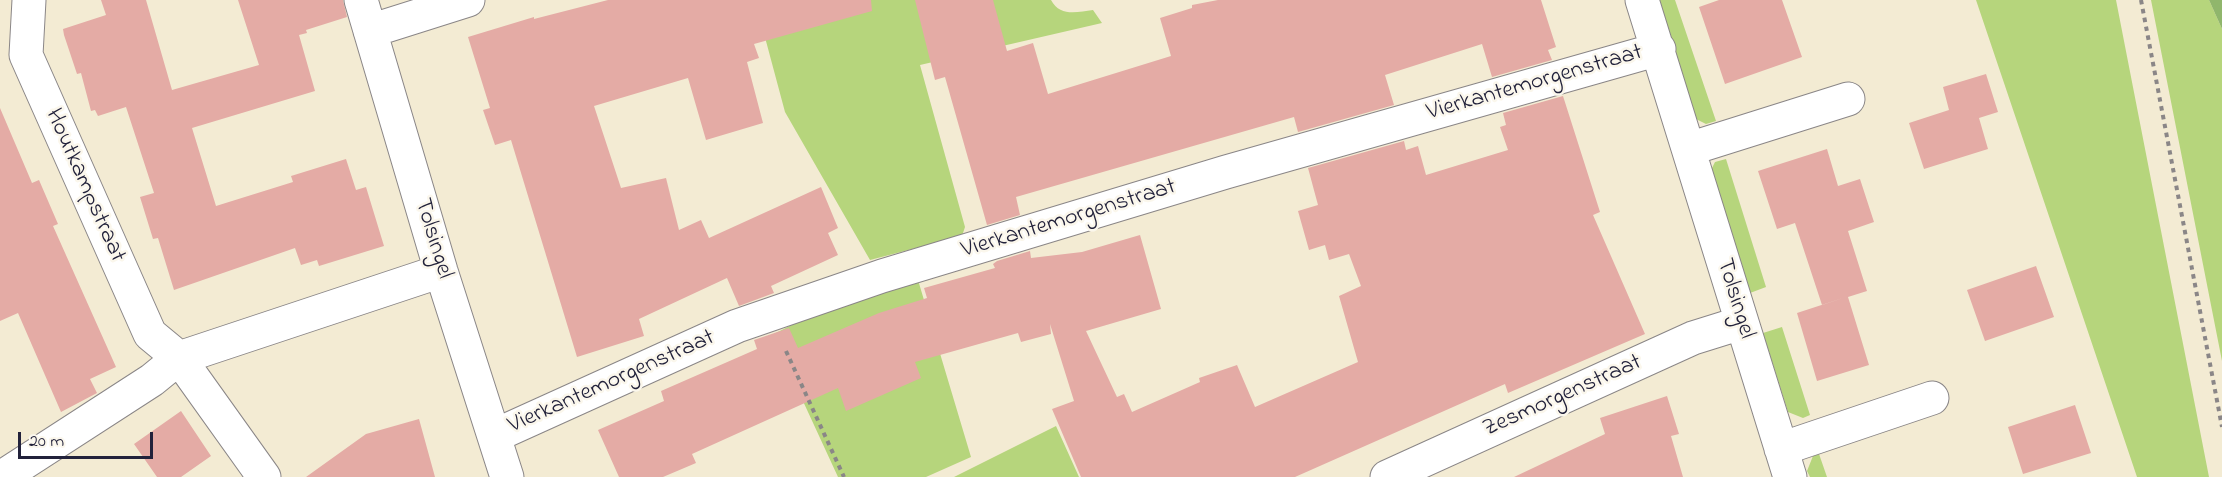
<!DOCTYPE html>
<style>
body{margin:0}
#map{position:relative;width:2222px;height:477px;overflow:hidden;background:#f3ebd3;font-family:"Indie Flower",sans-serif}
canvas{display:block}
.scale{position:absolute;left:18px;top:432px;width:135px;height:27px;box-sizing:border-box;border:3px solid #22223b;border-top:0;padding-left:8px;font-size:18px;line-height:21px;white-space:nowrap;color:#22223b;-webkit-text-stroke:4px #fbf7ec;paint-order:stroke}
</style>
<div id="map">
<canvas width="2222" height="477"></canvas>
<div class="scale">20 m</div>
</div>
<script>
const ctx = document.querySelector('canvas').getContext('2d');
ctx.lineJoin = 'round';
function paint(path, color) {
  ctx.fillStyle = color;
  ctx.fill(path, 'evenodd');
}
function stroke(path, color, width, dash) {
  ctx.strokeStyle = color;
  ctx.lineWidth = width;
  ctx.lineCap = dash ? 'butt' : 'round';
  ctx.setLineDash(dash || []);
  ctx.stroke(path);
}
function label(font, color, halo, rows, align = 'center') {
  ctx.font = font + ' "Indie Flower",sans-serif';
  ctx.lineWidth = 5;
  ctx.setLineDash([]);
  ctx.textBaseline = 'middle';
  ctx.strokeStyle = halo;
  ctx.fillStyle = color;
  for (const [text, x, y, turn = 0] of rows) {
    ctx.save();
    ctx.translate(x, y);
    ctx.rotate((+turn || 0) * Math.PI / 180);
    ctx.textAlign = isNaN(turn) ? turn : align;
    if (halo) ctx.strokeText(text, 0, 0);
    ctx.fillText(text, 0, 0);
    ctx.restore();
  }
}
const green = new Path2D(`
 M755,0H1051C1060,17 1077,12 1093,10L1102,23L920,65L965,227L962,236L870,260L785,112Z
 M1658,0H1675L1716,121L1706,124L1694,118Z
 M1976,0H2116L2209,477H2137Z
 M2151,0H2209L2222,29V361Z
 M1726,159L1766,287L1750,293L1711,170L1715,162Z
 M918,280L971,457L926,477H838L802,399L766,338L833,304Z
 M1782,327L1810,415L1803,418L1788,412L1763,333Z
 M1056,426L1079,477H954Z
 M1819,454L1827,477H1810L1807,471L1813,456Z`);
const forest = new Path2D(`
 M2209,0H2222V29Z`);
const building = new Path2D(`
 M101,0H146L172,90L259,65L238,0H343L347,17L306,30L307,33L299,35L315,91L192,128L216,206L293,182L291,176L346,159L356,190L366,187L384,246L319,266L317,260L301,265L295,248L174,290L158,238L153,239L140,197L154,193L126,107L98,116L95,110L91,111L81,73L77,74L64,35L63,29L106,15Z
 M608,0H871L872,11L754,44L759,58L747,62L763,123L706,140L688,78L594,106L621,188L666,178L679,230L701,220L709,238L821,187L838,228L828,233L838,255L771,286L774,293L739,306L727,278L639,319L644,336L577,357L511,140L495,145L483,110L490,108L468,37L534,17V19Z
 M915,0H993L1007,51L1033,43L1048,94L1171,56L1160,18L1192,8V5L1218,0H1541L1556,47L1548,50L1552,60L1492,77L1482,44L1385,75L1394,105L1298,132L1294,117L1016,197L1020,215L987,225L945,77L935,80Z
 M1719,0H1782L1802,57L1725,84L1699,7Z
 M1986,74L1998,112L1979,118L1988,149L1924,169L1909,123L1949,110L1943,87Z
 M1563,96L1600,212L1593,215L1645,334L1508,393L1505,384L1295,477H1081L1052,409L1074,401L1050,324L1051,334L1021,342L1018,333L915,362L921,378L846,411L838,388L692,454L696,463L663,477H619L598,430L664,401L661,391L757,349L754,340L789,328L798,348L879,313L927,298L924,288L995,268L993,264L997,261L1030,251L1031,258L1082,252L1140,235L1161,309L1086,331L1117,397L1124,394L1132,412L1200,382L1199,378L1237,365L1255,407L1358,362L1339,296L1361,286L1349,254L1329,260L1325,245L1309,250L1298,211L1318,205L1308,168L1404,141L1406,150L1418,146L1426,175L1508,150L1500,127L1506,125L1503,113Z
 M0,108L32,183L39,180L58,224L53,226L116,367L90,379L97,393L61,412L18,313L0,321Z
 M1827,149L1838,186L1860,179L1874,222L1848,231L1867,291L1848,297L1869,365L1817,381L1797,313L1846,297L1822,305L1795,223L1777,229L1758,171Z
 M2036,266L2054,317L1985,341L1967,290Z
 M1667,396L1679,434L1671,436L1683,477H1514L1605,434L1600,418Z
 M2075,405L2091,453L2023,474L2008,427Z
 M181,411L211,456L181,477H157L134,444Z
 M419,419L435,477H306L366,434Z`);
const path = new Path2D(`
 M2141,0L2222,427
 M786,351L844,477`);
const street = new Path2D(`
 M361,0L441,271L507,477
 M1642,0L1790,477
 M370,31L468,0
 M1689,149L1848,99
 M494,436L737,326L882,276L1226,172L1659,49
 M1781,449L1932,398
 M2,477L152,380L179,358L150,334L26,55L29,0
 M264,477L179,358L441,271
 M1387,477L1693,338L1741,323`);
const streetNames = [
 ["Vierkantemorgenstraat",1535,84,-16],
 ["Houtkampstraat",84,186,66],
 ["Vierkantemorgenstraat",1069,220,-17],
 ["Tolsingel",432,239,73],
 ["Tolsingel",1734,299,73],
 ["Vierkantemorgenstraat",612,383,-24],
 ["Zesmorgenstraat",1563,397,-24]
];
paint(green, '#b6d57c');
paint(forest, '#90b66c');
paint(building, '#e4aba5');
stroke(street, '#8a8687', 35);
stroke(path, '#8a8687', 4, [4.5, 4.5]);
stroke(street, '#fff', 33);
label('24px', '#22223b', '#fbf7ec', streetNames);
</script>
